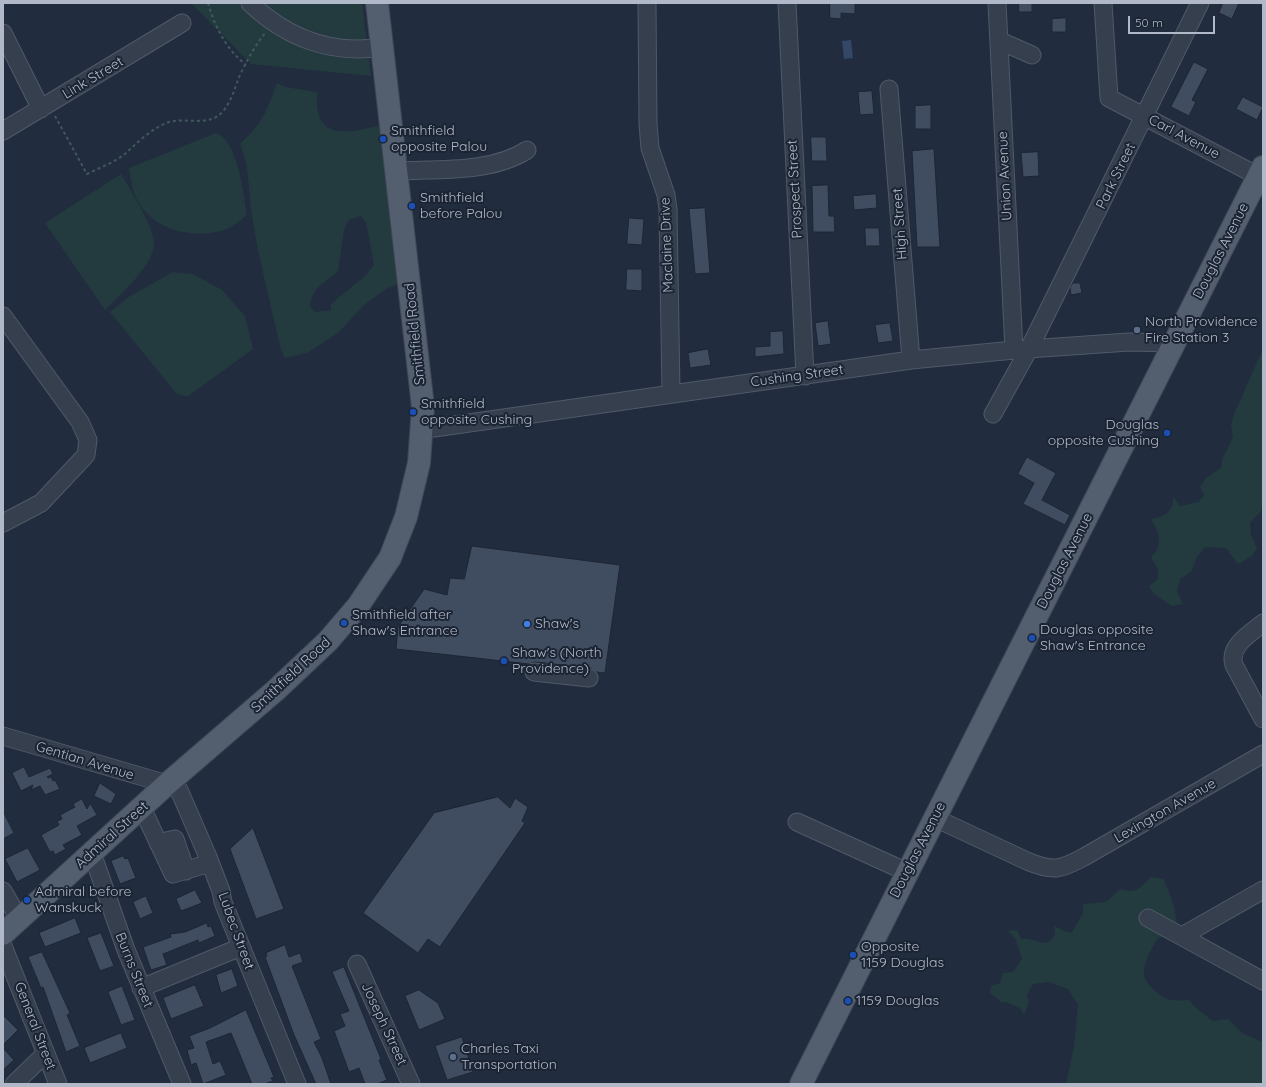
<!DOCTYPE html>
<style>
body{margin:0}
#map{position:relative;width:1266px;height:1087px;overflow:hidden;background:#212d3e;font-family:Quicksand,sans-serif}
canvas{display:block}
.frame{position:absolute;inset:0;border:4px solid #b1b9c9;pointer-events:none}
.scale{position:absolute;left:1128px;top:16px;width:87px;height:18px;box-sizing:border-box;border:2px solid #b1b9c9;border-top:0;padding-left:5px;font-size:12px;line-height:14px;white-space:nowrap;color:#b1b9c9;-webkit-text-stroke:3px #1b2433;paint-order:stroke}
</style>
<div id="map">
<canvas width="1266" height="1087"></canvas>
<div class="frame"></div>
<div class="scale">50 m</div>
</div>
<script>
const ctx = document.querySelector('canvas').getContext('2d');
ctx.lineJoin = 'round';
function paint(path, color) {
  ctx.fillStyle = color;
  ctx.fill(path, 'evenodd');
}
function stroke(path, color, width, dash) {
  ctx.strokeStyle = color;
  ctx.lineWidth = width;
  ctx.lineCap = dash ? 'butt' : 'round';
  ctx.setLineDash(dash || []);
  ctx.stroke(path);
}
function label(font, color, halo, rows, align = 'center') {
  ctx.font = font + ' Quicksand,sans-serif';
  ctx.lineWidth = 4;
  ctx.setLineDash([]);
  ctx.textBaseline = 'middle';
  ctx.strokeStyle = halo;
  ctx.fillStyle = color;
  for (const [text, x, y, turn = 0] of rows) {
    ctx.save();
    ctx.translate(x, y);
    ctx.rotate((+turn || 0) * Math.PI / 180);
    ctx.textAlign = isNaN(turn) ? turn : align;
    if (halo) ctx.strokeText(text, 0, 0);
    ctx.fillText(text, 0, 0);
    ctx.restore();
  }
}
const green = new Path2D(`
 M191,3H362L371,76L251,64Z
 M277,83L285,87L317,92C313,147 355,131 390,123L411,279L386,289L364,305L338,333L307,353L285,358L281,350C271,305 259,261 252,216C248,192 250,166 240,144C263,122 266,113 277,83ZM360,216L366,222L374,265L365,276L331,304V310L315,312L310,306C311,289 326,281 338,271L344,230L349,220Z
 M216,133C238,141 243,193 247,215C241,219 234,226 227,229C198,239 159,233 141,206C133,195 131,182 129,168Z
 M121,174C130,190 154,226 154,244C154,264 119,297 105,310L45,223Z
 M173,272L193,274L222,290L245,316L253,349L188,396L177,394L110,312L130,296Z
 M1263,349V503L1261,511L1250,523L1251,535L1257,548L1252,556L1238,564L1226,548L1205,547L1197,557L1191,572L1180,579L1177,591L1183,604L1172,606L1154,594L1149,586L1158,579V569L1151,558C1164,543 1159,534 1151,519C1165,517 1174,511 1173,496L1180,506L1199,502L1204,495L1200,487L1206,478L1221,468L1222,460L1233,437L1231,424L1235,412Z
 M1151,877L1164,879L1174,906L1178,931L1158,938C1152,948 1145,959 1144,972C1143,983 1161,998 1171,1000C1177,1001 1183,1000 1189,1000L1195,1007L1213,1021L1228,1019L1242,1033L1263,1042V1084H1066L1074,1046L1078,1005L1068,989L1048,982L1033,984L1027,995L1029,1003L1024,1015L1020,1008L1006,1002H1001L990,993L991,986L1000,983L1003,973L1013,972L1022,959L1015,938L1008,931L1017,930L1021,939C1034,938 1036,943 1047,943L1055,935L1054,926L1067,932H1072L1083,913V904L1106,902L1120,889C1137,894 1140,888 1151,877Z`);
const water = new Path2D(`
 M851,40L853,58L844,59L842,41Z`);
const building = new Path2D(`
 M830,3H855V14L841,13V19L830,18Z
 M1019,3H1032V12H1019Z
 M1223,3H1239L1232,19L1219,13Z
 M1066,18V32H1052V19Z
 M1194,62L1208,69L1192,100L1196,102L1189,116L1171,107Z
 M872,91L874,114L860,115L858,92Z
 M1243,97L1263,107L1257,120L1236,109Z
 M931,105V129H915V106Z
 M811,137H826L827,161H812Z
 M934,149L940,247H917L912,151Z
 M1038,152L1039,176L1023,177L1021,153Z
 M828,185L829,216H834L835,232H813L812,186Z
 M876,194L877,208L854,210L853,196Z
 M705,208L710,273L695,274L689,209Z
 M629,218L644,219L642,245L627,244Z
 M865,228H879L880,246H866Z
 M627,269H642V291L626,290Z
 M1073,283H1080L1082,293L1071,295L1070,288Z
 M828,321L831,344L818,346L815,323Z
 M890,323L893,341L878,343L875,325Z
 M783,331L784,354L755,357V347L770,346V332Z
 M708,349L711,365L690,368L688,353Z
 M1027,457L1056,473L1042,500L1070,515L1065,525L1023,504L1034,483L1018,474Z
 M472,546L620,565L605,673L596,672L590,668L535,662L529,664L396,649L398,627L424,589L447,595L450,578L464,579Z
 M24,767L29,777L50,768L53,774L47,777L48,778L51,777L53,781L55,780L60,789L45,795L40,786L31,790L33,785L21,791L12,773Z
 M100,783L116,794L111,804L94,796Z
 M498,797L510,808L515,798L528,807L522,821L525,823L440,947L428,939L418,953L363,913L434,813Z
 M82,799L87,809L90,803L97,815L77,826L82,835L63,845L66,849L55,855L53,851L50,852L41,835L59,825L57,821L62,819L60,815L75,807L73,804Z
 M3,811L14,833L3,839Z
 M253,828L284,909L256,919L230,849Z
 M28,848L40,870L17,882L5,859Z
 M123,856L125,859L128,858L136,878L120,884L111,861Z
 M195,890L202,903L181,911L176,899Z
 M146,896L153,913L140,919L133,902Z
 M75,918L81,933L45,947L39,933Z
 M207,923L208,927L211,926L215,936L199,943L198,940L163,954L167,965L151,970L143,947L171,937L170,934L185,932Z
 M101,933L114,966L100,971L87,938Z
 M285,945L289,957L300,953L303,962L292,966L321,1039L314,1042L322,1058L331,1084H316L294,1035L265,957L267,956L266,953Z
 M42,952L70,1013L67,1015L80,1046L66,1052L43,987L41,988L28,957Z
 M344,967L381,1059L379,1060L387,1080L377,1084H365L359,1068L349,1072L334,1031L345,1026L340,1014L349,1011L332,972Z
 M232,969L238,986L221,993L216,975Z
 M195,985L204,1006L171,1019L163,998Z
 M122,986L135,1020L121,1025L108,992Z
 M419,990L438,1003L445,1019L419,1030L405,996Z
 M246,1010L274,1077L271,1078L273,1081L264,1084H252L231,1033L206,1042L213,1064L220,1061L226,1075L203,1084L196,1063L191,1065L187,1050L194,1048L189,1036L210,1028Z
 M3,1015L18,1030L3,1045Z
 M121,1033L127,1048L90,1063L84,1048Z
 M462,1037L473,1072L447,1080L435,1046Z
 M3,1048L14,1060L3,1070Z`);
const path = new Path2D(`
 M208,3C215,27 226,49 246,65
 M55,116L87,174C99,168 115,162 125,154C138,142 152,128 169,122C188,117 210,128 224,110C232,100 235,87 240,75C247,60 255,46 265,33`);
const minor = new Path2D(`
 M250,3C287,38 332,55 382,47
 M647,3L648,124L650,148L666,195L668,209L671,393
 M787,3L805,376
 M997,3L1014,350
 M1103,3L1109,98L1258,176
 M3,33L41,109
 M1000,41L1032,55
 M889,89L911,360
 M3,131L182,23
 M397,171C438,169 492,173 527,150
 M3,316L80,422L88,440L86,455L41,503L3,523
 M993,414L1029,349L1200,3
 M422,427L434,428L911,360L1014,350L1129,342L1175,343
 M1263,623C1250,634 1228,646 1234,665L1263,719
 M534,672L589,678
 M3,736L167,784L179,790L208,857L221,891L223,902L297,1084
 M142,808L173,874L210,863
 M935,818L1027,861C1053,872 1060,870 1084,857L1263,754
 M797,822L907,872
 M158,843L175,839L186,871
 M92,853L126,950L182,1084
 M3,891L19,919
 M1148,918L1263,981
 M1182,936L1263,890
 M3,946L58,1084
 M357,964L411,1084
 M141,988L241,947
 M14,1084L45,1054`);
const major = new Path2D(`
 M3,934L167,784L276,690L328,641L358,606L390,558L406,517L419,463L423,407L377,3
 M801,1084L1263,167`);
const markers = [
 [383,139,4,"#1a4fb4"],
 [412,206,4,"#1a4fb4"],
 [1137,330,4,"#5c6f8a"],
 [413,412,4,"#1a4fb4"],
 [1167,433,4,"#1a4fb4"],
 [344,623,4,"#1a4fb4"],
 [527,624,4,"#3f7fe0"],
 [1032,638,4,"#1a4fb4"],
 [504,661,4,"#1a4fb4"],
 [27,900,4,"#1a4fb4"],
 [853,955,4,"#1a4fb4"],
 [848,1001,4,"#1a4fb4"],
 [453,1057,4,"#5c6f8a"]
];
const streetNames = [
 ["Link Street",93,78,-31],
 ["Carl Avenue",1184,137,28],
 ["Union Avenue",1005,176,-93],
 ["Park Street",1116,176,-64],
 ["Prospect Street",795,189,-93],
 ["High Street",900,224,-94],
 ["Maclaine Drive",667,245,-92],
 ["Douglas Avenue",1221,251,-63],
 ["Smithfield Road",415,334,-96],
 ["Cushing Street",797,376,-8],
 ["Douglas Avenue",1065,561,-63],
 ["Smithfield Road",291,675,-43],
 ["Gentian Avenue",85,761,17],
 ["Lexington Avenue",1165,811,-30],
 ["Admiral Street",112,835,-42],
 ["Douglas Avenue",918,850,-63],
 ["Lubec Street",236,931,70],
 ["Burns Street",134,970,68],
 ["Joseph Street",384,1024,65],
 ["General Street",35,1026,69]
];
const poiNames = [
 ["Smithfield",391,131],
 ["opposite Palou",391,147],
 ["Smithfield",420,198],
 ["before Palou",420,214],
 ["North Providence",1145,322],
 ["Fire Station 3",1145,338],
 ["Smithfield",421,404],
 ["opposite Cushing",421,420],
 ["Douglas",1159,425,"right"],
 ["opposite Cushing",1159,441,"right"],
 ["Smithfield after",352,615],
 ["Shaw's Entrance",352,631],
 ["Shaw's",535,624],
 ["Douglas opposite",1040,630],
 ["Shaw's Entrance",1040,646],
 ["Shaw's (North",512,653],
 ["Providence)",512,669],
 ["Admiral before",35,892],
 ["Wanskuck",35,908],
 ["Opposite",861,947],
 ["1159 Douglas",861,963],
 ["1159 Douglas",856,1001],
 ["Charles Taxi",461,1049],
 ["Transportation",461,1065]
];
paint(green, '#233b3f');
paint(water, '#344766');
paint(building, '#404c60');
stroke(building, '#1d2635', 1);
stroke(minor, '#515969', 19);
stroke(major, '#3f4857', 24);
stroke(path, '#41585c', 2, [3, 3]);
stroke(minor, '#353f4e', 17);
stroke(major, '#535e6e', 22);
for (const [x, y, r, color] of markers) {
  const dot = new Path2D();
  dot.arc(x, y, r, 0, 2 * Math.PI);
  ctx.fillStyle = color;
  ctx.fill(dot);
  stroke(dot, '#1b2433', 1.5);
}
label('14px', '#b1b9c9', '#1b2433', streetNames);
label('14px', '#b1b9c9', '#1b2433', poiNames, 'left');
</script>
